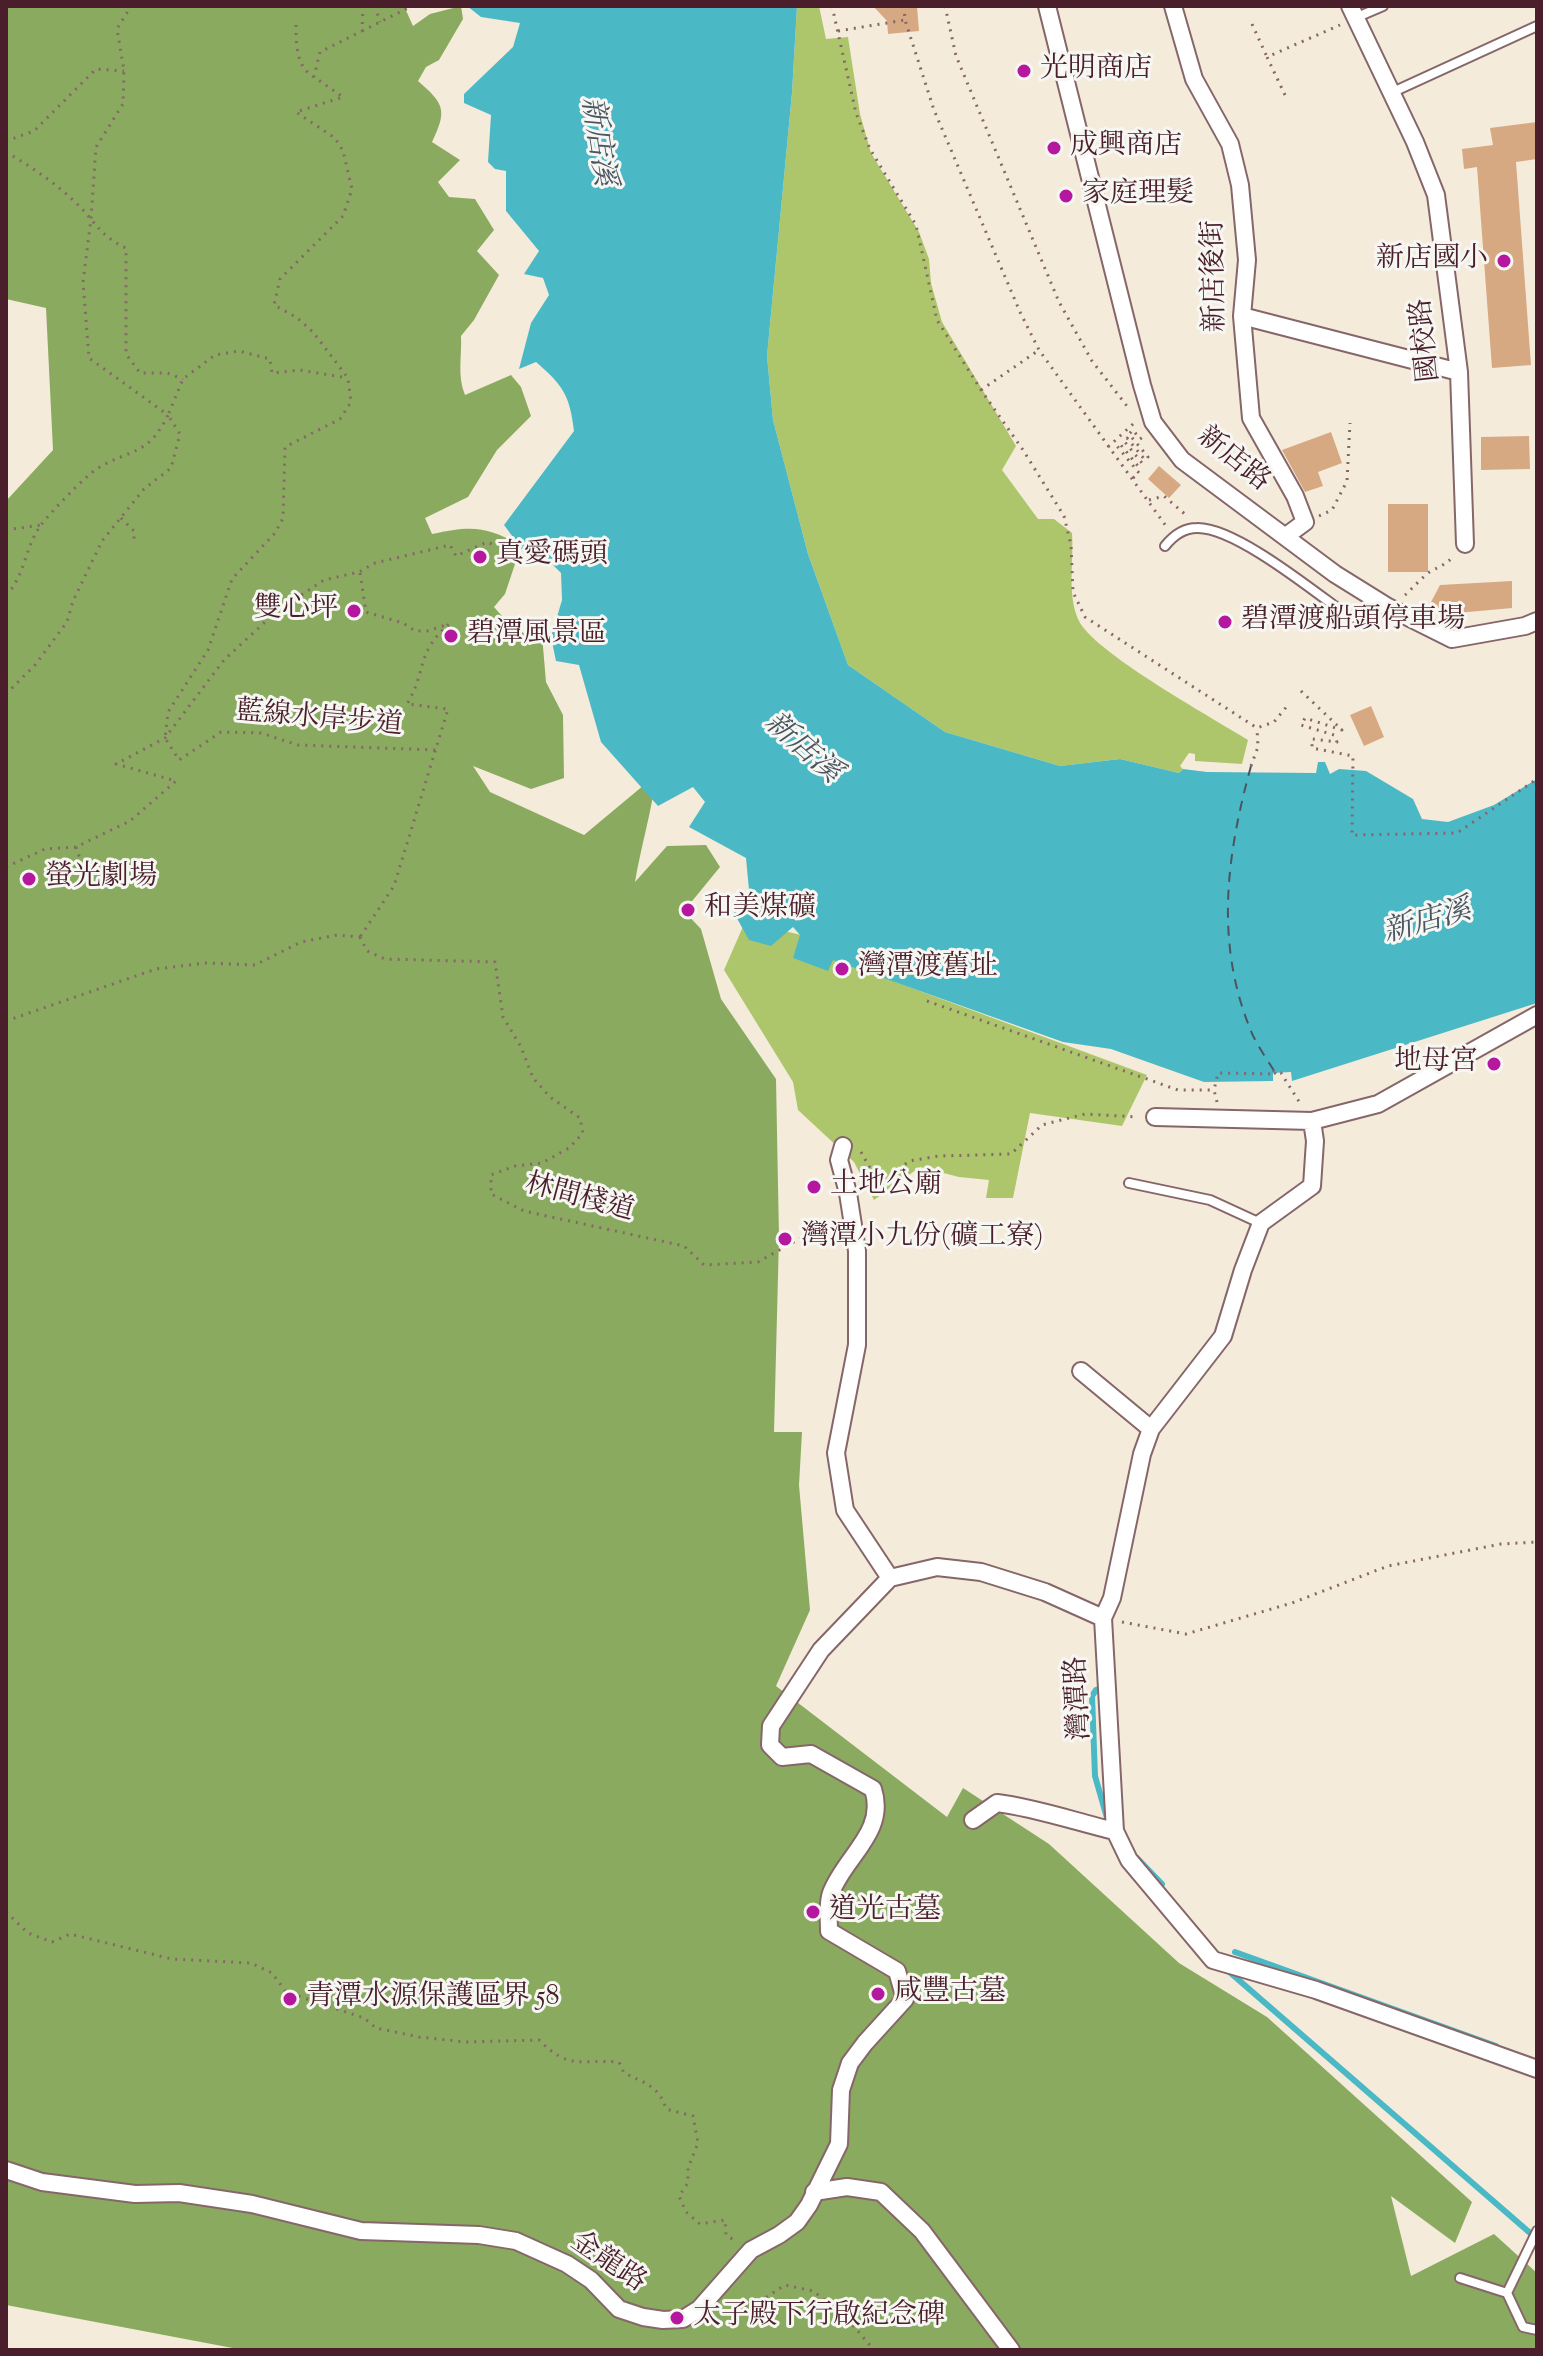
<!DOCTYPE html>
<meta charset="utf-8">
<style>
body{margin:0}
#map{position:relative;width:1543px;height:2356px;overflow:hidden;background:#f5ebdb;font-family:"Sorts Mill Goudy",serif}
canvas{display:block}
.frame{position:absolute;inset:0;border:8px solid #4a1f2b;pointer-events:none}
</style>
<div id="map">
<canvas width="1543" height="2356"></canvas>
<div class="frame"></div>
</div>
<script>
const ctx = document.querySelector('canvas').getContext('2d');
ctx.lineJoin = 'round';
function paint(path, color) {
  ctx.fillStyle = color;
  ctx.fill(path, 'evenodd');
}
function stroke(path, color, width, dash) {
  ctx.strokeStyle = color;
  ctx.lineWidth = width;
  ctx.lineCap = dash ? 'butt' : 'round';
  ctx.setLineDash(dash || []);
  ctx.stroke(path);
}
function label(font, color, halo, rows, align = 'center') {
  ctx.font = font + ' "Sorts Mill Goudy","Noto Serif TC",serif';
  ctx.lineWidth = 6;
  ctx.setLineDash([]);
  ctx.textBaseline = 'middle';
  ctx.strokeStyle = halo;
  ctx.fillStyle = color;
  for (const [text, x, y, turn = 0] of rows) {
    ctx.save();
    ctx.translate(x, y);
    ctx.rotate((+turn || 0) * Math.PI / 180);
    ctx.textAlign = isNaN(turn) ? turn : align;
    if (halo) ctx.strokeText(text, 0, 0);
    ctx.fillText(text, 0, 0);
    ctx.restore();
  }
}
const green = new Path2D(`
 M797,6H819L826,39L848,37L860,114L871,153L919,232L929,259L931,283L942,322L1016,446L1002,470L1038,519H1054L1072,533C1074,560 1067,593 1078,619C1091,651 1213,718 1248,740L1242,764L1195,761V754L1189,753L1180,766L1183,769L1179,773L1120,759L1060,766L945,732L848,665L808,554L773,420L767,356L792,93Z
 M745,922L836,943L863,970L1147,1075L1122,1126L1030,1113L1013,1198H986L989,1180L959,1177L920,1167L874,1200L854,1162L798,1110L793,1082L724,970Z`);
const forest = new Path2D(`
 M6,6H404L413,26L430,14L461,6L463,19L439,60L426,67L418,81C445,104 447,111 432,142L460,160L438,182L449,197L475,199L494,230L477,251L499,275L474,320L461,336C462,356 457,376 465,395L511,375L521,387L531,416L497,450L468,497L425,518L432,534C470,526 486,525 521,546L505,594L494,607L510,625L534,639L542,635L546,682L563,715L564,778L531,789L473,766L490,792L584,835L656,775C652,811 641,846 635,882L667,846L706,845L720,867L684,911L701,929L721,999L776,1079L779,1237L774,1432H802L799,1485L810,1610L776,1686L947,1817L963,1788L1049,1844L1179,1963L1267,2017L1472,2202L1455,2243L1391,2196L1411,2276L1494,2234L1537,2273V2350H243L6,2305V501L53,450L46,308L6,299Z`);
const water = new Path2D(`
 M467,6H797L792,93L767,356L773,420L808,554L848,665L945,732L1060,766L1120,759L1179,773L1183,769L1207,772L1316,773L1318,762H1325L1330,774L1339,769L1366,771L1413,799L1422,819L1448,822L1494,805L1537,779V1003L1292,1081L1291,1072L1273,1073V1081L1204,1082L1111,1049L1063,1042L833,960L828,971L793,958L800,935L793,927L771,946L749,940L734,913L749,890L746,858L689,827L705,802L693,787L658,806L601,742L579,665L556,661L551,637L562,600L561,573L544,556L524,552L504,525L574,431C570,396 563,385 536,362L519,369L531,323L549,295L543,278L524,274L539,251L506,211V171L495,169L488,162L491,115L464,103V94L513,47L520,23L481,17Z`);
const stream = new Path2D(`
 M1104,1688L1096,1690L1092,1696L1095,1776L1109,1825
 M1137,1858L1162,1884
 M1235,1952L1496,2046
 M1226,1969L1537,2239`);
const ferry = new Path2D(`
 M1251,766C1227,853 1215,940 1249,1026C1255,1043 1267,1059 1276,1074`);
const building = new Path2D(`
 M873,6H917L919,31L888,34L887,21Z
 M1537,122V159L1516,162L1531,365L1492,368L1477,167L1464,169L1462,149L1493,145L1490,128Z
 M1331,432L1342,463L1318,472L1323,486L1305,492L1282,450Z
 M1529,436L1530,469L1481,470V437Z
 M1159,466L1181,485L1169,498L1148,479Z
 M1388,504H1428V572H1388Z
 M1512,581V608L1446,614L1431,602L1440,585Z
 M1371,706L1384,737L1364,746L1350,715Z`);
const path = new Path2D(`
 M363,6L362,31L320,52L314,77L343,97L296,112L335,138L343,151L352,189L343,216L280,279L274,305L296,317L313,332L348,378L351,402L340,419L285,447L283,518L275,533L232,579L208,650L168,712L165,738L179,760L221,732L261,733L298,745L436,750
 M375,6L380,22
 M832,6L856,113L870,149L916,225L937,320L981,390L1023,450L1064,516L1071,545L1073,592L1085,617L1257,728L1274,722L1288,705
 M904,6L905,20L934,110L1020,312L1039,350L1166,526
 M945,6L956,56L1059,302L1092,361L1130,410
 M1252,24L1267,57
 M296,25C296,44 296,67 314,77
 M362,31L412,6
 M838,31L905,20
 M1285,95L1267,57L1340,25
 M6,141L34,131L96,69L124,71
 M6,152C30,166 54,182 74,201C95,220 99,236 126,248V354L140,373H167L183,379
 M981,390L1039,350
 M1108,447L1133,424
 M1133,478L1139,473L1117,446L1120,444L1138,466L1142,463L1124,441L1127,438L1145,460L1148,457L1129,434L1133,430L1140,439L1143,437
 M1149,500L1164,496L1186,515
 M1319,516L1332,510L1347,481L1350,423
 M121,518L134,531V544
 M6,530L41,525
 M360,573L366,612L403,623L415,631H427L449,624C415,654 427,671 407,704L448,709L394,886L360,937
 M6,595C25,577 25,546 41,525C51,512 85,476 98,468C132,448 148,456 168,415L89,358L83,282L91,219L96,147L123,104L124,71L117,29L131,6
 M1405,595C1413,588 1423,576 1431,571C1441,566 1446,564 1454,556
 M1301,691L1342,730L1305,718L1301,725L1334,735L1337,742L1312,739V748L1353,756L1352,835L1457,833L1537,779
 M6,694L35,665L67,622L73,601L102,541L144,489L171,468L180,434L168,415L183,379L215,355L239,351L270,359L272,373L300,370L348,378
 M1251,766L1258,747L1257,728
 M76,847L80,859
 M6,867L45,849L76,847L130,821L176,781L116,764L165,738L224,660L277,611L324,580L359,572L375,563L450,545L456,556L487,542L494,545
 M360,937L367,951L385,959L495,962L503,1017L521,1047L533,1078L550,1097L580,1118L583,1133L569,1148L542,1163L515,1166L491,1175V1194L524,1211L684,1246L704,1265L758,1262L833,1220
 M927,1001L1178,1090H1214
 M6,1021L156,969L206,963L255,965L301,942L337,935L360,937
 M1217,1102L1214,1090L1218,1073L1276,1074L1271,1070L1281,1073L1300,1103
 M861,1152L880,1186L909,1161L939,1156L1011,1154L1042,1125L1085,1114L1138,1117
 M1122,1622L1186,1634L1292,1603L1388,1566L1501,1544L1537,1542
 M6,1912L28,1933L52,1942L70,1934L172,1959L251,1963L272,1973L286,1992L364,2018L376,2028L419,2037L466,2042L539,2040C570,2071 580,2059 619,2062L624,2073C645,2083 659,2086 666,2109L693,2116L698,2143L688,2168V2183L679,2196L686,2212L700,2224L725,2220L726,2235L734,2240
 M730,2300L751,2307L785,2285L813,2291L845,2316L874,2350`);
const lane = new Path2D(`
 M1355,18L1383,6
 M1393,92L1537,26
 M1165,546C1173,536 1184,528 1197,528C1236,527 1317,594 1351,618L1386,607
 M1129,1183L1210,1200L1260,1223
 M1537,2231L1507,2293L1523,2327L1537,2330
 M1460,2278L1507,2293`);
const street = new Path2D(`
 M1047,6L1142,385L1153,422L1182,460L1335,574L1388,607L1452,639L1525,626L1537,621
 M1173,6L1194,79L1230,144L1240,185L1247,260L1242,316L1251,418L1295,496L1305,522L1286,536
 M1350,6L1415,142L1436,195L1459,372L1465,544
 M1242,316L1459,372
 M1155,1117L1312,1121L1378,1104L1537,1015
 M1312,1121L1315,1141L1312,1186L1261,1223L1243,1270L1223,1336L1151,1429L1142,1454L1112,1598L1103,1618L1115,1831L1129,1860L1213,1960L1316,1990L1537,2069
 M843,1146L839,1160L848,1193L857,1251V1345L836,1453L845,1510L890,1578
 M1081,1371L1151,1429
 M973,1820L997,1803C1037,1808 1076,1822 1115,1831
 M6,2170L42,2182L135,2194L179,2193L252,2204L361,2231L479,2235L516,2241L567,2264L591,2280L619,2309L643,2317L663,2320L683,2319L699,2309L751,2250L779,2235L797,2222L809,2205L839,2144L841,2090L850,2063L865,2043L905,1999L897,1971L829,1931C829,1920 827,1903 831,1893C845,1856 887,1832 873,1789L811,1754L782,1757L770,1745L771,1726L821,1650L890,1578L937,1567L981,1572L1045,1592L1103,1618
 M814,2192L847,2187L881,2192L922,2231L1011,2350`);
const markers = [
 [1024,71,8,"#b5179e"],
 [1054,148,8,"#b5179e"],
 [1066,196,8,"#b5179e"],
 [1504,261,8,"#b5179e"],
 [480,557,8,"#b5179e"],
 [354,611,8,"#b5179e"],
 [1225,622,8,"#b5179e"],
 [451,636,8,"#b5179e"],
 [29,879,8,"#b5179e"],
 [688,910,8,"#b5179e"],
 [842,969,8,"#b5179e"],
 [1494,1064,8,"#b5179e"],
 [814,1187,8,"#b5179e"],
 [785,1239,8,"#b5179e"],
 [813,1912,8,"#b5179e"],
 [878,1994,8,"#b5179e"],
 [290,1999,8,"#b5179e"],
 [677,2318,8,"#b5179e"]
];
const poiNames = [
 ["光明商店",1040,71],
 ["成興商店",1070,148],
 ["家庭理髮",1082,196],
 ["新店國小",1488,261,"right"],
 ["真愛碼頭",496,557],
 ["雙心坪",338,611,"right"],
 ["碧潭渡船頭停車場",1241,622],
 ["碧潭風景區",467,636],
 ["螢光劇場",45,879],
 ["和美煤礦",704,910],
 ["灣潭渡舊址",858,969],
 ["地母宮",1478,1064,"right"],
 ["土地公廟",830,1187],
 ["灣潭小九份(礦工寮)",801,1239],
 ["道光古墓",829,1912],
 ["咸豐古墓",894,1994],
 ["青潭水源保護區界 58",306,1999],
 ["太子殿下行啟紀念碑",693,2318]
];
const streetNames = [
 ["新店後街",1217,276,-91],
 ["國校路",1428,340,-96],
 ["新店路",1232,461,39],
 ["藍線水岸步道",319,721,5],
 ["林間棧道",579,1200,15],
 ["灣潭路",1081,1698,-93],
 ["金龍路",607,2264,34]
];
const waterNames = [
 ["新店溪",595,142,81],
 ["新店溪",801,750,41],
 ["新店溪",1428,924,-16]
];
paint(green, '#adc66b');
paint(forest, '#8aab5f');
paint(water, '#4bb8c6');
stroke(stream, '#4bb8c6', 6);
stroke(ferry, '#4a5561', 2, [10, 8]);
paint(building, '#d7a982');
stroke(lane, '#866669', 12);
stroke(street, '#866669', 20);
stroke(path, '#866669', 3, [2, 6]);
stroke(lane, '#fff', 8);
stroke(street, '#fff', 16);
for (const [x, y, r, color] of markers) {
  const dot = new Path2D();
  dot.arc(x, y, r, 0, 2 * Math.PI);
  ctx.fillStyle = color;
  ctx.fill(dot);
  stroke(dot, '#f6f6f2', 3);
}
label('28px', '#4a1f2b', '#f6f6f2', poiNames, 'left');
label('28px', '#4a1f2b', '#f6f6f2', streetNames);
label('italic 30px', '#4a5561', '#f6f6f2', waterNames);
</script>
